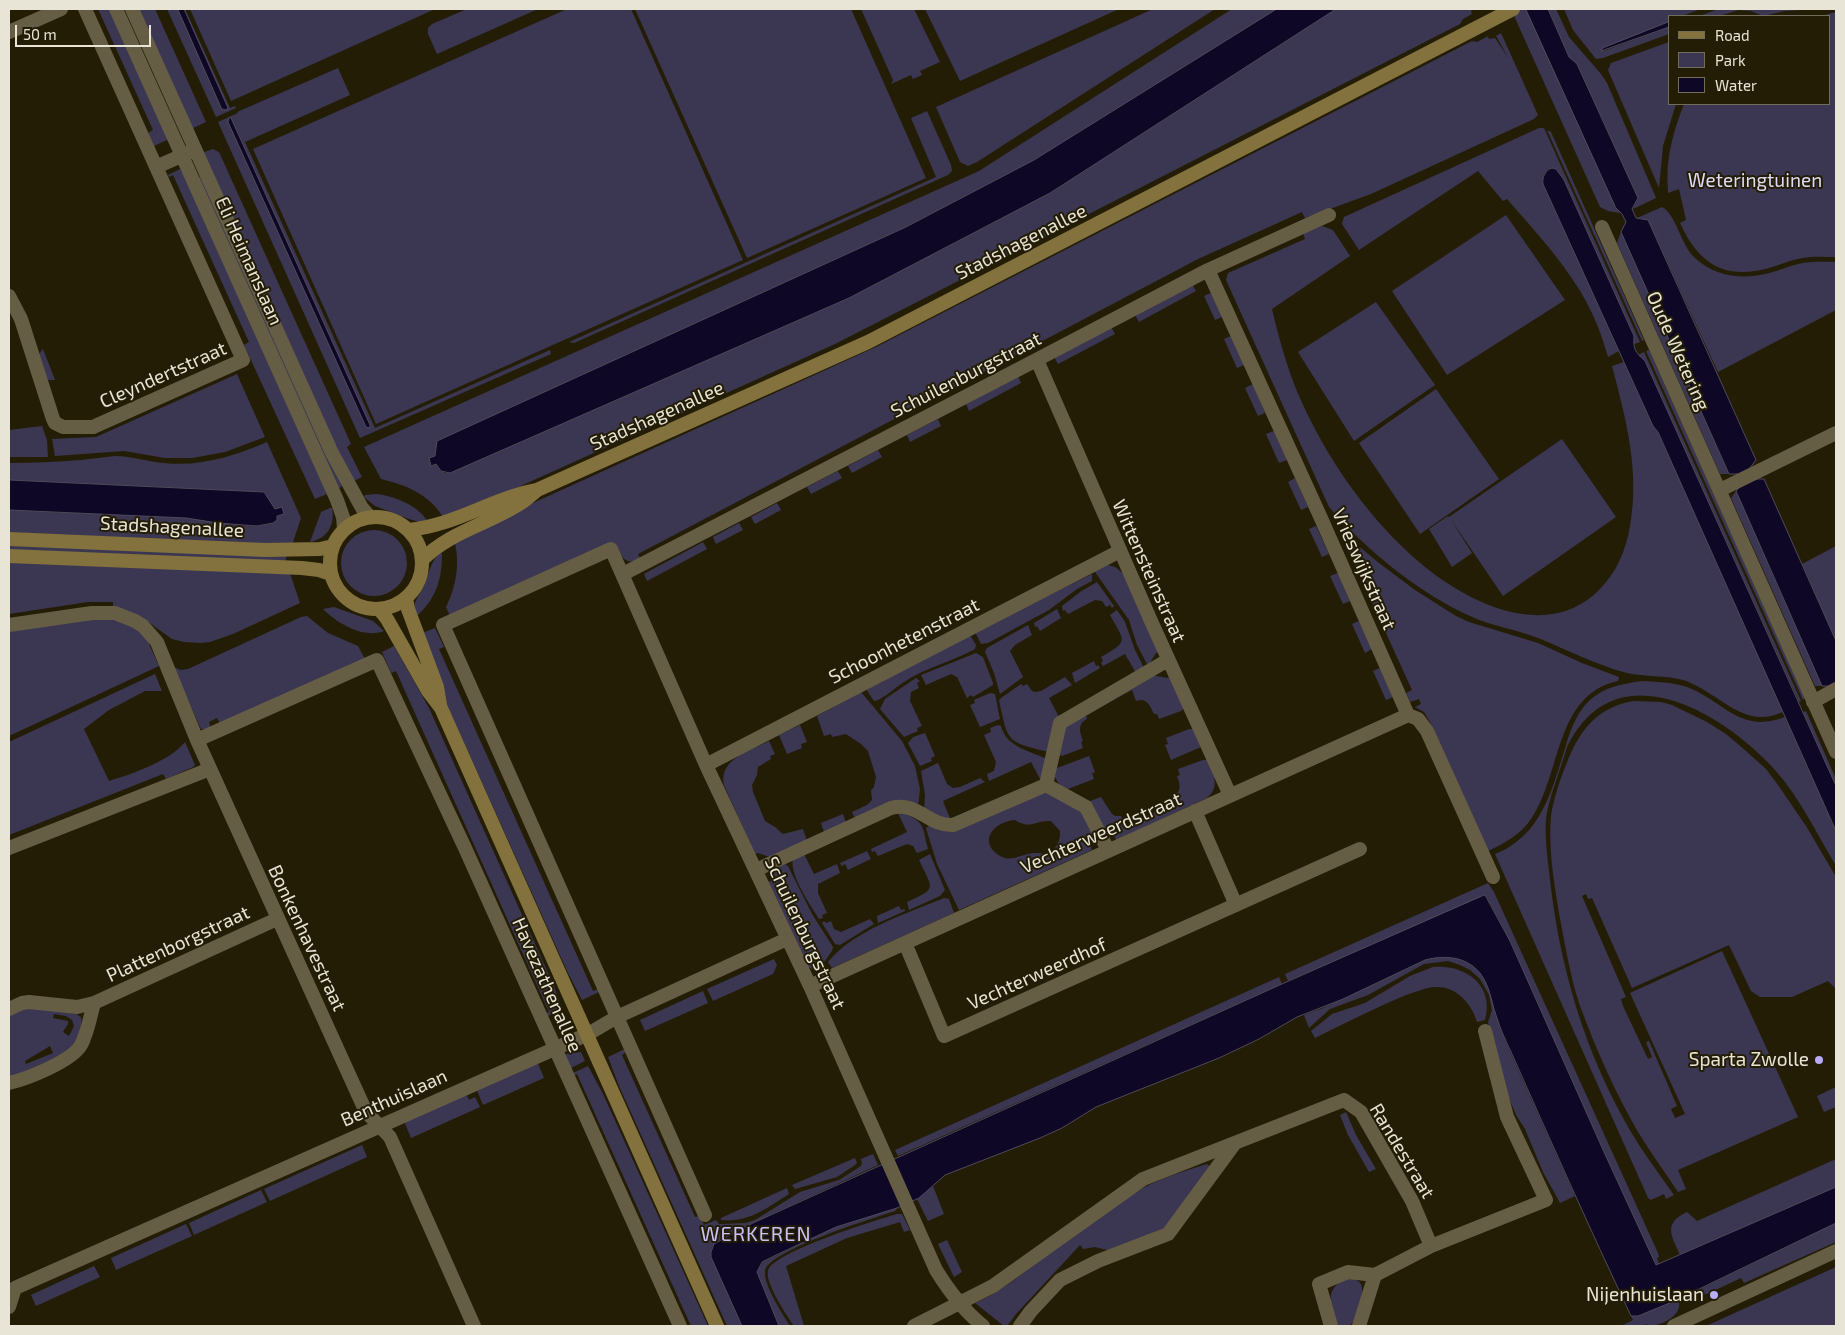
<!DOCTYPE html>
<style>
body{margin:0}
#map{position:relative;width:1845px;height:1335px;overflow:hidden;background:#241d06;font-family:"Exo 2",sans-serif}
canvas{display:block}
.frame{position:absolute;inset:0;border:10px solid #e8e4d6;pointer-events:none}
.legend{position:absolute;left:1668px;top:15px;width:162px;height:90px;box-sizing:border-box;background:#241d06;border:1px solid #726d59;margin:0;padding:6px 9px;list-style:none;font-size:15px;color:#e8e4d6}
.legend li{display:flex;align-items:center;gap:10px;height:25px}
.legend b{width:25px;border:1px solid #726d59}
.scale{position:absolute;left:15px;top:25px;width:136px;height:22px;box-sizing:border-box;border:2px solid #e8e4d6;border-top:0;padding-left:6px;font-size:15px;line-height:18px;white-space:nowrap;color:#e8e4d6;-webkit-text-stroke:4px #241d06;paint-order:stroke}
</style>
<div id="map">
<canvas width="1845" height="1335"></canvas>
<div class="frame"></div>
<ul class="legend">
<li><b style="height:6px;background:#83723e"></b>Road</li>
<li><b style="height:14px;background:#3b3752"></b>Park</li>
<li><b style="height:14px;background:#0e0725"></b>Water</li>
</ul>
<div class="scale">50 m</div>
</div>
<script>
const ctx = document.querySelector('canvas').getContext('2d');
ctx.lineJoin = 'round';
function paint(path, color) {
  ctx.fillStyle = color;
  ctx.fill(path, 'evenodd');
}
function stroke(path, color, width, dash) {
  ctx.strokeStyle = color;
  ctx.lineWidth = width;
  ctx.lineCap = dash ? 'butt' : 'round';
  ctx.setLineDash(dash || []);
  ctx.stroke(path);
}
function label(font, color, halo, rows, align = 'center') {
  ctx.font = font + ' "Exo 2",sans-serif';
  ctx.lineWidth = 4;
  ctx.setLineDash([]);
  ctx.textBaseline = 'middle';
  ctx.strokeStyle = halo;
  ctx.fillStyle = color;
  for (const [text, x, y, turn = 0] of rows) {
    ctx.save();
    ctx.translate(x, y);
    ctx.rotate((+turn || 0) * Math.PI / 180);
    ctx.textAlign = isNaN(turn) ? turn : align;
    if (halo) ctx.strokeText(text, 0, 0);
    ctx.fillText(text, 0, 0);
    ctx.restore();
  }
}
const green = new Path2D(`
 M98,9H111L169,139L154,146L148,133L153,130Z
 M137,9H155L206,122L191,129Z
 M167,9H178L222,109H227L184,9H185L230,108L235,106L236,108L216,117Z
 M190,9H435L231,101Z
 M467,9H538L437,54L428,34V28L432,24Z
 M567,9H631L743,260L376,424L253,149Z
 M635,9H851L926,178L747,258Z
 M861,9H914L940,62L920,71L922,75L913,79L911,75L891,84L893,80Z
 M925,9H1119L960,81Z
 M1153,9H1215L977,162L968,166L960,162L936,107Z
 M1232,9H1277L1034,160L906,227L438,441L435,456L431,465L436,464L445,473H450L849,298L1050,193L1336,9H1474L1471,11L1472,14L1463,19L1460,24L835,344L514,489L443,517C429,494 406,485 381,479L364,447L979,171Z
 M1511,9H1526L1616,208L1620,213L1608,211L1600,207Z
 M1548,9H1556L1569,37L1601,74L1607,83L1656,198L1633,209L1638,198L1577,64L1569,57Z
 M1564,9H1701L1682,16H1669V22L1602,49L1604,51L1669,27V34L1603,58L1596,59L1573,30Z
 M1719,9H1821L1785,11L1763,16L1751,11L1739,10L1719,16H1699Z
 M1836,12V257C1825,257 1813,256 1802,258C1790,260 1780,265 1769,268C1723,281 1698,262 1680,223L1686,220L1679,189L1668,193V191C1665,160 1673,132 1684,104H1829V16H1821Z
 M1501,33L1538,115L1534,119L1371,194L1305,218L1302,212L1198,259L638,554L641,560C628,564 623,561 618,548L450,616L446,607C456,586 460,566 455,543L522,508L876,347L1472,41L1477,42L1488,36L1489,39L1495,38L1509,59L1496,36Z
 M1669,42V104H1676L1663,146L1659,188L1608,70L1611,63Z
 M338,68L350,95L245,142L375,428L550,350L551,354L360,438L218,122L238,113L237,112ZM228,119L370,428L228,121Z
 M927,111L951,165L952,171L948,175L574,343L569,342L936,177L911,118Z
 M1539,128H1544L1640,342L1634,344V336L1564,180L1556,169H1548L1543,178V184L1619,351L1608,357C1605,347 1602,337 1598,327C1580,279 1540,237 1507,199L1503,201L1478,171L1359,250L1342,224L1344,217Z
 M1547,130L1551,132L1644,340L1642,341Z
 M213,149L219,152L351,444L347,447L362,477L354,481L343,464L202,153Z
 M182,168L327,494L315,499L244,345L249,342L173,175L169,177L168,175Z
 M203,175L342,486L338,489L197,178Z
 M1662,207C1676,214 1681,245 1694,257C1714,277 1743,280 1769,273C1779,271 1788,266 1798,264C1811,261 1823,262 1836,262V310L1718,372L1648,220L1637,218Z
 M1506,215L1565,300L1447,375L1392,291Z
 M1322,226L1333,230L1350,256L1272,309C1279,338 1287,368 1299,396C1325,455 1363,511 1411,555C1459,599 1544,645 1599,590C1617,572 1626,550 1630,526C1640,471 1626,419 1612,366L1624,362L1653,426L1658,432L1783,712C1776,715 1769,717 1761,717C1734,717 1710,688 1683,680C1665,675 1645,677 1627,673C1596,665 1568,650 1538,638C1516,629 1491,626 1470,616C1419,593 1365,549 1329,507L1226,280L1228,273L1305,239L1303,233Z
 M1621,232L1729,474H1720L1617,243Z
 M1192,284L1196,291L1139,322L1135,315Z
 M1211,293L1222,317L1215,320L1204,296Z
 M1376,302L1435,385L1354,441L1298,352Z
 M1111,327L1115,334L1058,364L1054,357Z
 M1231,336L1244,365L1237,368L1224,339Z
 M43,349L55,380H47L39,354Z
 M1649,350L1805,698L1803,700L1646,351Z
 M1644,352L1801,701L1799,702L1645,361L1638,355Z
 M237,374L265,437L225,452L192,458H165L124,451L55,456L52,439L96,437Z
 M1018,376L1021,383L969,411L966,404Z
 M1253,384L1265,413L1258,416L1245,388Z
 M1436,389L1499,479L1420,534L1359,443Z
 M938,419L941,426L910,442L907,435Z
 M42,426L47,440L48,457H9V430Z
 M1274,431L1287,460L1279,463L1266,434Z
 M1562,439L1616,517L1503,596L1450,518L1472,553L1452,567L1429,529L1448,516L1449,517Z
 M267,442L301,518L292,545L9,534V510C67,513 126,514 185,518C211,519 250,533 275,522L277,516L284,514L275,509L264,492L9,480V463C33,463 57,462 81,460C92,459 104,457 115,456C132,456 148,462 164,463C201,467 234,456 267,442Z
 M878,450L882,457L852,473L848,466Z
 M838,471L842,478L811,494L807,487Z
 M1295,478L1308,507L1301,510L1288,482Z
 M1736,491L1822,686H1815L1731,498Z
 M377,494C396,497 415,504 427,520L419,522L409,519L375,506L364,497L365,495Z
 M777,503L781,510L755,524L751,517Z
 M330,508H332C335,525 328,538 310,542L321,512Z
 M739,523L743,530L716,544L713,537Z
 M1316,526L1329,554L1322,557L1309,529Z
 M1339,530L1379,563L1415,590L1456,616L1469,622L1538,643L1582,663L1619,677L1618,681C1554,695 1562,774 1531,819C1520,835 1505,843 1488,851L1431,724L1424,712L1415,707L1421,704L1419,699L1410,702L1406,693L1412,690Z
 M341 563a33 33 0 1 1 66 0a33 33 0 1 1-66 0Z
 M703,542L707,549L647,581L644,574Z
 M9,544L286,556V563L9,551Z
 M1836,546V641L1802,564Z
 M440,553L442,554C442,580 436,598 417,616C415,613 414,612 414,609C414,600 420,594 424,586C429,575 430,561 440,553Z
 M9,561L290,573L300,603L233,634L210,642L201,643L184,642L172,639L144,619L113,608V602H88L9,614Z
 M1108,565L1115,567L1124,574L1159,652L1156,653L1148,666L1137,645L1129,620L1095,572V568Z
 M1338,573L1350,601L1343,604L1330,576Z
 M1092,574V581L1077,589L1049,610L988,643L981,644L975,632Z
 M1097,582L1114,606L1112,608L1110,605L1106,607L1102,601L1095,600L1068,614L1065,610L1063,611L1062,606L1080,592Z
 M334,607L373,621L384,631C363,639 337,623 323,609Z
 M1057,609L1061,618L1040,631L1037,626L1035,627L1034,623Z
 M1117,610L1125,622L1135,650L1144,668L1136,673L1125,654L1103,666L1101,663L1103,661L1101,657C1129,641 1125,642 1110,615Z
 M307,616L328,633L358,646L365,659L221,725L217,718L209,722L211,729H201L173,667L181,670L188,669L301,617Z
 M95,618L117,620L144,633L159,666L9,736V631Z
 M1359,621L1372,649L1365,653L1352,624Z
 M1028,625L1032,635L1015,645L1010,651L1023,677L1000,694L994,673L985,652L987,648Z
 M435,628L444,647L439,649L593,991L598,989L599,992L582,1000L568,973L439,687L420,634Z
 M970,635L976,645L975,649C951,662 927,667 904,682C896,687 881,701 874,701L866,689Z
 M394,646L429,708L554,986L562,1009L546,1017L545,1014L549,1012L396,671L391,673L382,652Z
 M976,653L983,657L993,683V685L973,697L971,695L967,698L957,677L951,674L926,685L921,675Z
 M1094,661L1096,666L1098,665L1100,668L1075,683L1072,673Z
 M1380,668L1393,697L1386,700L1373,671Z
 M155,674L162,691H145L109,710L84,729L109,781C132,774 170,761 185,742L195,765L193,767L166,779L163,774L9,835V742Z
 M1152,675L1167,678L1169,677L1184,708L1181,711L1159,719L1157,714H1154C1150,706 1147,697 1136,701L1132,690L1086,715L1087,719C1077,724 1080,732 1083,741L1081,742L1083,748L1062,756L1059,755L1064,728Z
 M1065,677L1072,685L1049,698L1059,717L1049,752C1006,742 1008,742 999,700L1001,698L1021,684L1023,686L1027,684L1032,691L1036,692L1041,691Z
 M916,678L920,681L917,683L919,688L911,692L910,701L922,726L917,728L918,731L904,737L880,709L885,699Z
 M1642,681C1659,682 1676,682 1692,689C1728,706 1742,733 1785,717L1836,831V866C1817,834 1800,798 1775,770C1723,712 1615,648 1567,747C1561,768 1552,790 1547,812C1543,832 1549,867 1551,888C1562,978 1590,1067 1639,1145C1650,1162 1662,1178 1674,1195L1666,1199L1664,1194L1651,1200L1648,1198L1495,854C1501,851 1507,849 1512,845C1545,824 1555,780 1566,745C1572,726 1579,706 1598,694C1609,686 1628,683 1642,681Z
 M861,692L902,741L915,766L920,789L918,807L855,819L852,812L867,805L872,800L871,790L874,787L876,777L868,751L861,744L846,734L832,737L831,734L824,736L817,716Z
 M990,693L995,694L1000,719L980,727L970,705L975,703L974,700Z
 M1633,701L1661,702L1672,705L1707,722L1726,734L1746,751L1766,769L1778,785L1806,826L1836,877V989L1828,981L1792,997H1760L1751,991L1729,945L1632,988L1592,898L1588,899L1586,894L1582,896L1626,997L1621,999L1623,1006L1648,1059L1652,1057L1646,1042L1649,1041L1677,1106L1671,1109L1675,1118L1685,1114L1630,993L1722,951L1798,1117L1678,1170L1686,1189L1678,1192C1665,1172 1651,1153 1638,1132C1615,1092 1596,1049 1580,1006C1570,976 1565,944 1559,913C1554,882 1548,847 1551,816C1553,801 1560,779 1566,765C1579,731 1596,708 1633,701Z
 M1806,711L1836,779V786L1803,712Z
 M800,725L807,742L801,744L802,748L787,754L779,735Z
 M998,725L1001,726C1006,747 1030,751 1047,759L1042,779H1040L1031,762L989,781L987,774L994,771L996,762L984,735L991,732L990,728Z
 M1189,729H1193L1201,747L1171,760L1165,745L1168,744L1166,738Z
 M925,733L935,756L931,758L932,761L920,766L908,743L913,737Z
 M769,741L775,754L770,756L771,759L758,767L757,775L752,785L753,792L765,821L775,827L783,834L803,829L807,841L773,858L758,853L755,854L724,785C718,759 752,750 769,741Z
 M1089,756L1095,772L1092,773L1094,779L1068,789L1060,786L1055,777L1057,768Z
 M1203,760H1207C1213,773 1221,786 1207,798L1116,840L1115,837L1104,829L1090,801L1101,797L1112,814L1115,816H1121L1126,826L1176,802L1174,796C1182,791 1180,784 1177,776L1180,775L1178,769Z
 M938,763L947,784L953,788L960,787L980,778L985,782L943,801L951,821L924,811L925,795L921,771Z
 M1046,792L1084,813L1094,833L1091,848L1092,850L959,910L937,864L926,828L930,825L943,831H952ZM1015,820C1031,830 1035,820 1051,821L1060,831C1061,842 1055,852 1044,853C1038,854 1033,852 1028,854C1019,856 1011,861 1002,857C978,845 990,822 1015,820Z
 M901,812C925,822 922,825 928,849L917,853L913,846L907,844L878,856L875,851L872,852L871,849L907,832L898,813Z
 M843,814L846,823L824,832L821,823Z
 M867,851L871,859L848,870L845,864L842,866L840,863Z
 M804,854L814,874L837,864L840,873L818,884V893L827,913L822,915L823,918L819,919C811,906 789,874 793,859Z
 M930,854L945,890L940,896L909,910L907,902C938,888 933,890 919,860Z
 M785,864L788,866L812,914L833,947L832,951L824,962L827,970L817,971L806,966L768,882L771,881L777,867Z
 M1488,883L1494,892L1658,1253L1659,1257L1657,1258L1659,1264L1656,1265L1604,1152L1510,941L1486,896L1288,981L1285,974Z
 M944,898L949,899L954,913L832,968L828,962C854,930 906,914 944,898Z
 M899,906L901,910L905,909V911L878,923L877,916Z
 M870,919L874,924L840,945L835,944L822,923L824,921L826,923L831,921L834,929L841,932Z
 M1437,957C1453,956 1468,960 1479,972C1494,989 1495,1015 1503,1035C1526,1089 1551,1142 1575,1196L1560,1203L1543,1172L1525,1129L1516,1115L1505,1088L1488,1022L1492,1010L1489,995L1480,979L1470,970L1460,965L1448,961L1424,964L1368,995L1330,1009L1309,1028L1304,1015L1323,1008L1425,960Z
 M774,959L777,965L773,974L713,1001L707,989Z
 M1433,967C1465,964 1495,985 1485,1020L1477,1022C1472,1004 1456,986 1436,987C1426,987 1416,992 1406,995C1375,1008 1345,1023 1315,1038L1311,1031L1332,1014L1365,1003L1410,976Z
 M1279,977L1282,984L898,1156L895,1150Z
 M703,991L708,1003L645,1031L640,1020Z
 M27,1007L76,1014L81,1017C84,1029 75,1045 66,1052C56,1060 22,1073 9,1078V1015ZM54,1014L66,1016L72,1020L74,1026L69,1036L63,1032L68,1024V1021L53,1018ZM50,1046L53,1053L26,1064L25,1061Z
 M625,1049L626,1052L622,1055L695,1217L700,1216L704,1225L716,1220L719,1224H722L745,1223L755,1220L800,1192L839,1180L861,1166L862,1163L861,1159L873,1154L878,1165L753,1223L715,1243L712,1248L711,1257L742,1326H727L619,1086L608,1057Z
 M581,1052L585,1061L569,1069L565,1054Z
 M537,1061L544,1078L483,1105L476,1088Z
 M588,1066L603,1094L708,1326H691L577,1074L572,1076L571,1074Z
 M1836,1087V1107L1824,1112L1817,1096Z
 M466,1093L469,1100L475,1097L480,1107L411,1138L404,1121Z
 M1346,1112L1356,1135L1376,1169L1369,1172L1348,1135L1340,1115Z
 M362,1145L367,1157L270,1201L264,1189Z
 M855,1158L857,1163L855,1165L837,1177L795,1189L792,1185Z
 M1836,1159V1187L1680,1255C1672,1236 1662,1224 1687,1212L1697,1221Z
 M1207,1164L1213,1169L1164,1228L1111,1251L1095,1247L1083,1249L1080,1245L1016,1314L1007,1326H1004L975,1303C999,1293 1018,1277 1039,1261C1067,1241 1094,1219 1123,1200C1149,1182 1177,1173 1207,1164Z
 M933,1186L944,1214L928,1221L917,1199Z
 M787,1188L789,1194C767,1208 748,1223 721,1220V1218Z
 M261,1190L267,1202L194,1235L189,1223Z
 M898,1207L895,1211C874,1218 767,1251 765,1271C763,1284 783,1315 790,1326H779L757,1272L763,1262L836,1227Z
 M897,1214H902L910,1230L904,1232L900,1222L847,1238L786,1266L804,1326H794C787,1316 765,1283 768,1271C772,1252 877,1220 897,1214Z
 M1836,1223V1242L1744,1283L1741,1278L1707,1294L1700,1295L1696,1291Z
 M186,1224L192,1236L116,1270L111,1258Z
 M947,1240L962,1272L954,1277L938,1244Z
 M94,1266L100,1277L36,1306L31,1295Z
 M1836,1267V1326H1706Z
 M1345,1279C1368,1277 1363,1294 1358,1308C1356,1315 1355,1322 1349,1326H1339L1337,1324C1331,1305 1323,1291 1345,1279Z
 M1678,1299C1685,1315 1661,1326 1648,1326L1647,1324L1643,1326H1621L1633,1320L1631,1316L1638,1315Z`);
const water = new Path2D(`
 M178,9H184L228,108L226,110L222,109Z
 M1277,9H1336L1050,193L849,298L450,473L441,471L436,464L431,466L429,458L435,456L437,441L906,227L1034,160Z
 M1526,9H1548L1569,57L1577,64L1638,198L1632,209L1636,218L1648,220L1756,460L1749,469L1753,479H1764L1836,641V694L1833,686H1822L1736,491L1742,484L1738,474H1729L1621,232L1626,222L1622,214L1616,208Z
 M1669,22V27L1601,51L1603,48Z
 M231,118L370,425V428L366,427L228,122L229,118Z
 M1552,168L1556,169L1564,180L1634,336C1633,349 1635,352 1645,361L1836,786V831L1658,432L1653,426L1543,184C1542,178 1545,170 1552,168Z
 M9,480L264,492L275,509L282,507L284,514L277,516V520L273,523L257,526L218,523L186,518L9,510Z
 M1485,895L1510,941L1604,1152L1656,1265L1836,1187V1223L1672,1302L1638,1316H1631C1590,1229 1551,1142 1512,1054C1506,1041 1500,1029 1496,1015C1491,1001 1490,986 1480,973C1466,956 1444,955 1425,960L1343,999L1297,1017L1259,1039L1219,1058L1096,1107L1062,1128L1040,1138L945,1175L919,1198L897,1208L836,1227L774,1256L762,1262L757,1272L779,1326H742L711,1257V1252L714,1244L753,1223L1282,984Z`);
const minor = new Path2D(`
 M116,9L337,500L343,517L344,529
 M132,9L332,453L362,508L370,517
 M9,32L61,9
 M156,167L190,152
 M1602,227L1836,752
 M1208,270L1320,516L1408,715L1418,719L1427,731L1493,877
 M9,296L21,319L53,419L55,423L63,427H93L243,360L85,9
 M1037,360L1151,621L1230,795
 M1720,490L1836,433
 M623,574L1019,369L1208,270L1329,215
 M9,625L92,613H115L135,621L143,626L157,642L197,740L366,1112L390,1137L474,1326
 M1813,702L1836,689
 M197,740L377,660L465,848L680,1326
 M706,765L1120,551
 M1046,785L1060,723L1168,660
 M1195,811L1236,905
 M9,848L210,769
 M756,870L891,808C918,801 927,826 953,825L1046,785L1086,807L1108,850
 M905,943L944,1036L1360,849
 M810,986L1408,715
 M94,1003L277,919
 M9,1009L22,1003L29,1002L77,1007L94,1003C90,1017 88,1032 81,1045C72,1061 27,1079 9,1083
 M705,1215L443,625L611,549L706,765L810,986L936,1270C949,1291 963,1310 983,1326
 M9,1307L15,1288L588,1034L617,1017L787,939
 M914,1326L993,1286L1143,1179L1344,1100L1361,1112L1412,1201L1431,1246
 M1020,1326L1031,1311L1060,1280L1098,1261L1168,1234L1235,1143
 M1331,1326L1319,1284L1348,1272L1375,1275
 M1359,1326L1375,1275L1431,1246L1546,1200L1507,1117L1485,1031
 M1674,1326L1836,1251`);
const secondary = new Path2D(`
 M330 563a46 46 0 1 1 92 0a46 46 0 1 1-92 0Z
 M408,530C454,526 493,498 537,490L868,342L1513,9
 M9,539L265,550L320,549L333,546
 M9,556L302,568L319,570L331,574
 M422,560C449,532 489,524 521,503C526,500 531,495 536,491
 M406,598L408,609L437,687L440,705
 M379,609L387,619L428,691L441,708L717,1326`);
const markers = [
 [1819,1060,5,"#b6acf8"],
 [1714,1295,5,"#b6acf8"]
];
const parkNames = [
 ["Weteringtuinen",1755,181]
];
const streetNames = [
 ["Stadshagenallee",1021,242,-27],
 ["Eli Heimanslaan",249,261,66],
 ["Oude Wetering",1678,351,66],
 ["Cleyndertstraat",163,375,-24],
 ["Schuilenburgstraat",966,375,-27],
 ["Stadshagenallee",657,416,-24],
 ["Stadshagenallee",172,527,3],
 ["Vrieswijkstraat",1364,569,66],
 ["Wittensteinstraat",1149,571,66],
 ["Schoonhetenstraat",904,641,-27],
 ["Vechterweerdstraat",1101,833,-24],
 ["Schuilenburgstraat",805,933,65],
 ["Bonkenhavestraat",307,938,65],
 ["Plattenborgstraat",178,944,-25],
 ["Vechterweerdhof",1037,974,-24],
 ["Havezathenallee",547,985,66],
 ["Benthuislaan",394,1098,-24],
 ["Randestraat",1402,1151,59]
];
const poiNames = [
 ["Sparta Zwolle",1809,1060],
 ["Nijenhuislaan",1704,1295]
];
const neighbourhoodNames = [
 ["WERKEREN",756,1234]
];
paint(green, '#3b3752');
paint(water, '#0e0725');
stroke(water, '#4f495a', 1);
stroke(minor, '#665d45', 14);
stroke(secondary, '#83723e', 14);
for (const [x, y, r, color] of markers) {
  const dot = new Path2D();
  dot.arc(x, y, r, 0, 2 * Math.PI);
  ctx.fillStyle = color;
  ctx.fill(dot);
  stroke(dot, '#241d06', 2);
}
label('19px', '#dedcf6', '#241d06', parkNames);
label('19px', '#e8e4d6', '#241d06', streetNames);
label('19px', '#e8e4d6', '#241d06', poiNames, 'right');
ctx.letterSpacing = '1px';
label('20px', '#c8c1fa', '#241d06', neighbourhoodNames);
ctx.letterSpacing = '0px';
</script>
